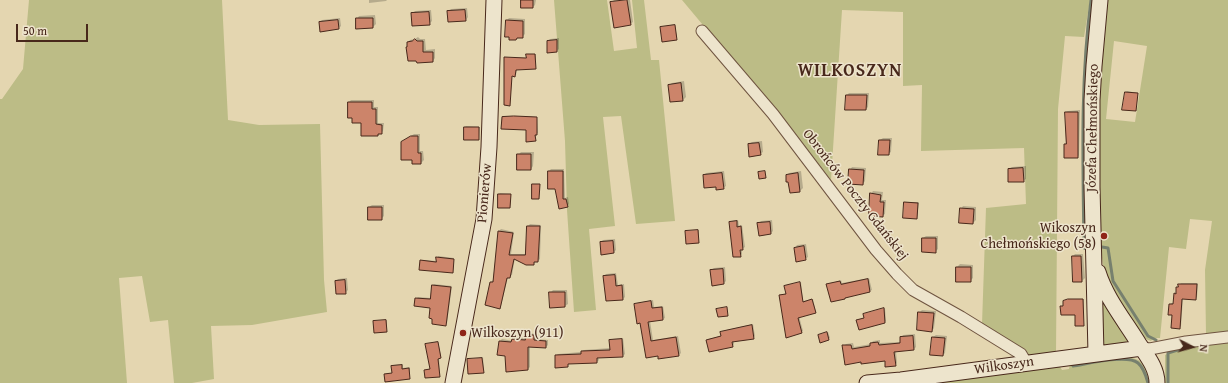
<!DOCTYPE html>
<meta charset="utf-8">
<style>
body{margin:0}
#map{position:relative;width:1228px;height:383px;overflow:hidden;background:#e4d6b0;font-family:"Gentium Book Plus",serif}
canvas{display:block}
.north{position:absolute;left:1172px;top:327px;width:40px;height:40px;-webkit-text-stroke:3px #ede4cc;paint-order:stroke;rotate:96deg;font-size:11px;font-weight:700;line-height:16px;text-align:center;color:#48281b}
.north::after{content:'';display:block;margin:auto;width:14px;height:18px;background:#48281b;clip-path:polygon(50% 0,100% 100%,50% 72%,0 100%)}
.scale{position:absolute;left:16px;top:24px;width:72px;height:18px;box-sizing:border-box;border:2px solid #48281b;border-top:0;padding-left:5px;font-size:12px;line-height:14px;white-space:nowrap;color:#48281b;-webkit-text-stroke:3px #ede4cc;paint-order:stroke}
</style>
<div id="map">
<canvas width="1228" height="383"></canvas>
<div class="north">N</div>
<div class="scale">50 m</div>
</div>
<script>
const ctx = document.querySelector('canvas').getContext('2d');
ctx.lineJoin = 'round';
function paint(path, color) {
  ctx.fillStyle = color;
  ctx.fill(path, 'evenodd');
}
function stroke(path, color, width, dash) {
  ctx.strokeStyle = color;
  ctx.lineWidth = width;
  ctx.lineCap = dash ? 'butt' : 'round';
  ctx.setLineDash(dash || []);
  ctx.stroke(path);
}
function label(font, color, halo, rows, align = 'center') {
  ctx.font = font + ' "Gentium Book Plus",serif';
  ctx.lineWidth = 3;
  ctx.setLineDash([]);
  ctx.textBaseline = 'middle';
  ctx.strokeStyle = halo;
  ctx.fillStyle = color;
  for (const [text, x, y, turn = 0] of rows) {
    ctx.save();
    ctx.translate(x, y);
    ctx.rotate((+turn || 0) * Math.PI / 180);
    ctx.textAlign = isNaN(turn) ? turn : align;
    if (halo) ctx.strokeText(text, 0, 0);
    ctx.fillText(text, 0, 0);
    ctx.restore();
  }
}
const green = new Path2D(`
 M29,0H222L228,120L259,125L320,124L324,280L327,312L252,325L211,326L214,379L192,383H174L168,320L150,322L142,276L119,278L127,383H0V99H2L23,69Z
 M554,0H607L614,51L637,48L632,0H644L651,60H659L675,221L636,224L621,116L603,117L615,226L589,229L596,310L574,312L567,210L565,141Z
 M682,0H1090L1084,37L1065,36L1058,109L1056,353L1031,357L982,324L986,208L1026,204L1024,148L921,151L922,85L903,86V12L842,10L831,180C784,118 732,60 682,0Z
 M1105,0H1228V332L1206,334L1205,270L1212,221L1190,219L1186,249L1169,247L1160,338H1153L1151,341C1150,340 1147,340 1146,339C1137,332 1109,285 1105,273C1102,262 1101,251 1100,240H1107V232L1100,231C1098,154 1097,77 1105,0ZM1114,41L1147,46L1135,122L1106,119Z
 M1103,302H1105L1128,339V343L1107,347L1103,345L1101,305Z
 M1228,343V383H1165V355C1184,343 1206,344 1228,343Z
 M1121,356C1143,359 1144,361 1151,383H923L1055,364L1060,367L1062,370L1069,369L1070,364Z`);
const shadow = new Path2D(`
 M369,0H387L386,1L369,3Z
 M520,0H536L535,5L533,7L520,4Z
 M614,0H630L633,22L630,24L612,2Z
 M467,8L468,17L466,20L449,11L451,9Z
 M431,10L432,21L429,24L412,14L415,11Z
 M375,15L376,24L373,27L357,28V19L359,16Z
 M340,18L341,26L339,28L320,22L322,20Z
 M509,18L525,19V34L522,37H519L516,39L507,20Z
 M675,24L677,38L676,39L661,27Z
 M418,37L420,39H425L426,50L435,49V58L433,61L417,60L408,42L410,40L415,39Z
 M559,38V49L557,51L548,41L550,39Z
 M528,54H536V67L517,69L516,75H512L510,105L505,58H527Z
 M684,81L686,97L683,100L671,101L669,85L672,83Z
 M1127,91L1138,93L1136,109L1126,92Z
 M849,93H869L868,107L866,109L847,95Z
 M351,100H374V107H378V123H384L383,131L381,133L378,135L362,122L349,117V102Z
 M1080,110L1079,155L1078,157H1065V144L1066,143V112L1068,111Z
 M504,116L537,117L538,133L536,134V139L535,140L527,129L502,128Z
 M466,126L480,127L479,138L478,139L465,127Z
 M414,134H420V151H423L424,160L421,163L413,159L402,142Z
 M883,138H892L891,152L888,154L880,140Z
 M762,141L763,152L760,154L749,144L752,142Z
 M521,152H534L533,166L531,169L518,155Z
 M1026,166V179L1023,181L1009,169L1012,167Z
 M852,167L866,168L865,181L863,184L850,170Z
 M551,169H564L565,198L568,197L569,204L567,206L556,188L549,171Z
 M724,171L726,186L723,188L717,186L704,175L706,173Z
 M801,171L803,188L800,191L791,192L789,181L787,175L789,173Z
 M873,191L883,192L882,200H886L885,214L882,216L871,194Z
 M500,193L511,194L510,207L499,194Z
 M906,202H919L917,218L904,217Z
 M372,205H384V216L381,219L369,207Z
 M963,206L976,207V220L973,223L961,209Z
 M738,220L739,226L742,225L745,247L742,249V254L740,256L730,223L732,221Z
 M772,220L773,231L771,233L758,224L761,221Z
 M530,224L541,225L540,259L538,261H535L534,264L515,258L512,275L508,277L501,306L500,308L491,282L493,280L499,231L501,229L514,232L511,254H526L528,226Z
 M699,230V242L686,232L687,231Z
 M926,236H938V249L935,252L923,238Z
 M615,239L616,250L614,252L601,242L603,240Z
 M806,244L808,257L805,259L795,248L797,245Z
 M1075,254H1083L1085,278L1082,281H1074L1073,256Z
 M438,256L454,258L452,272L421,261L422,260L437,261Z
 M960,264L973,265V278L970,281H957V267Z
 M725,267L726,281L724,283L711,270L714,268Z
 M616,273L618,285L624,284L625,297L623,299L607,300L604,276L606,274Z
 M347,278L348,290L345,293L336,281L338,279Z
 M869,278L872,290L870,291L846,296L827,285L841,280L842,283Z
 M801,282L803,301L813,299L816,312L799,316L803,331L787,336L780,295L787,293L785,286L786,285Z
 M1181,283H1198L1197,297L1195,299L1183,298L1181,326L1179,328L1170,305L1171,303H1174L1175,294L1177,288Z
 M434,284L452,286L447,323L445,324L434,318L431,308L416,299L418,297L431,298L432,286Z
 M553,290H567L568,304L565,306L551,307L550,293Z
 M1070,299H1084L1083,325L1076,314L1061,307L1064,305L1065,300Z
 M653,300L654,307L663,306L665,318L663,319L650,321L653,340L678,336L681,353L679,355L659,358L658,355L646,356L641,322L635,304L637,303Z
 M885,308L886,321L885,322L857,320L865,318V314Z
 M922,310L936,311L934,328L932,331L919,313Z
 M387,320V331L374,322L375,321Z
 M753,324L755,336L753,338L734,340V344L733,346L709,351L707,340L708,339L721,336V333L722,331Z
 M828,332L830,338L821,342L819,335Z
 M528,333L536,334V339L548,340V345L546,347L530,346V367L528,369L506,355L500,341L502,339L513,341L515,337L526,338V335Z
 M915,334L916,347L914,349L896,351L897,363L895,365L886,360L862,363L844,346L846,344L853,343L854,347L871,344L873,341L880,340V343L901,342V338L903,335Z
 M936,335L947,336L945,353L943,355L931,354L933,337Z
 M623,338L625,354L623,356L598,357L599,360L597,362L569,363L567,366L556,356L558,354L581,352L584,350L610,348V341L612,339Z
 M438,341L441,356L439,357L440,375L439,376L425,370L431,369L427,344Z
 M483,357L484,371L483,372L468,360Z
 M403,364V368L410,367V379L385,374L393,373V365Z`);
const stream = new Path2D(`
 M1102,247L1108,248L1113,281L1148,336L1156,340
 M1086,249L1084,248C1083,165 1080,82 1091,0
 M1073,366C1087,364 1127,354 1138,363C1144,368 1146,376 1148,383
 M1168,383V353L1184,348`);
const building = new Path2D(`
 M521,0H533V8H521Z
 M627,0L631,25L614,28L610,2Z
 M465,10L466,21L448,22L447,11Z
 M429,12L430,25L412,26L411,13Z
 M356,18H373V28L356,29Z
 M338,20L339,29L320,32L319,22Z
 M506,20L523,21V38H517L516,40H509V37H505Z
 M675,25L677,40L662,42L660,27Z
 M415,39L417,41H423V52H433V62L417,63L416,61H408L406,47H407V42L412,41Z
 M557,40V52L547,53V41Z
 M526,54H535L536,69L516,70L515,77L512,76L510,106L504,105V57L526,58Z
 M681,83L683,101L670,102L668,85Z
 M1125,92L1138,93L1136,111L1122,110Z
 M846,95H867L866,110H845Z
 M348,102H372V109H376V124L382,125V134H378V136H361V123H352V118H348Z
 M1065,112H1078V158H1064V144H1066Z
 M514,116L537,117V135H535L536,141L526,142V130L501,129L502,117Z
 M464,127H479V140H464Z
 M411,136H418V153H421V164H412V160H401V142Z
 M879,140H890L889,155H878Z
 M759,143L761,155L749,157L748,144Z
 M517,154H531V170H517Z
 M1023,168L1024,182H1008V169Z
 M849,169L864,170L863,185L848,184Z
 M548,171H563V199H566L568,207L559,209L555,189H548Z
 M765,171L766,178L759,179L758,172Z
 M722,173L724,189L716,190V187L704,188L703,175Z
 M798,173L800,192L790,193L788,182H786V175Z
 M532,184H540L539,199H532Z
 M870,193L881,195L880,202H884L883,217L869,216Z
 M498,194H511L510,208H498Z
 M904,202L918,203L917,219L903,218Z
 M368,207H382V220H368Z
 M960,208L974,209L973,224L959,223Z
 M737,221V227L741,226L743,250H740L741,257H733L729,222Z
 M770,222L771,234L759,236L757,223Z
 M527,226H540L538,262H534V265H526L514,259L510,278H507L500,309L485,305L490,282H493L498,231L513,233L509,255H525Z
 M698,230L699,243L686,244L685,231Z
 M922,238H936V253L922,252Z
 M613,241L614,253L601,255L600,242Z
 M804,246L806,260L796,262L794,248Z
 M1072,256H1081L1082,282H1073Z
 M436,257L454,259L453,273L419,270L420,260L436,262Z
 M956,267H971V282H956Z
 M723,269L724,284L712,286L710,270Z
 M615,275L616,286L622,285L623,300L606,301L603,276Z
 M868,279L870,292L845,298V299L831,302L826,284L840,281L841,284Z
 M345,280L346,294H336L335,281Z
 M800,282L803,302L812,299L816,313L798,318L802,333L786,338L779,295L786,294L784,286Z
 M1178,284H1197L1196,300L1182,299L1180,329L1171,328L1172,315H1168L1169,304H1173L1174,293L1176,294V287H1178Z
 M432,285L451,287L446,326L432,324V319L429,318L430,308L414,306L415,298L430,299Z
 M549,292H565V307L550,308Z
 M1068,299H1083L1084,326H1075V315H1061L1060,306H1063V301Z
 M651,301L652,308L662,307L663,320L648,322L651,341L676,337L679,356L658,359V356L646,358L640,323L637,324L634,304Z
 M727,307L728,316L718,317L716,309Z
 M884,308L885,323L859,330L856,320L864,318L863,314Z
 M918,312L934,313L932,332L917,330Z
 M386,320L387,332L374,333L373,321Z
 M752,325L754,339L732,342L733,347L709,352L706,340L721,336L720,332Z
 M827,332L829,340L820,343L818,335Z
 M525,335H534V340L546,341V348L528,347V370L506,372L505,356L497,355L499,341L511,342L512,339L525,340Z
 M913,336L914,350L894,352L896,366L885,367V361L861,364V362L845,365L842,345H851L852,349L870,346V343L878,342L879,345L900,343V337Z
 M932,337L945,338L943,356L930,355Z
 M622,339L623,357L597,358V363L568,364V367L555,368V355L581,354V351L610,350L609,340Z
 M438,342L441,358L438,359L440,377L425,378L424,370L430,369L425,344Z
 M482,358L484,373L468,374L467,359Z
 M402,365V369L409,368L410,379L385,382L384,374L392,373L391,366Z`);
const street = new Path2D(`
 M702,31L773,114L876,250L897,274L913,290L961,317L1021,354L1024,359L1025,363
 M1142,348L1150,349L1186,342L1228,337`);
const secondary = new Path2D(`
 M1098,272C1106,298 1125,321 1139,344C1147,356 1157,368 1157,383
 M1096,354L1092,187V100L1094,66L1100,0
 M453,383L484,219L489,147L494,0
 M867,383L901,380L1142,348`);
const markers = [
 [1104,236,4,"#8f2418"],
 [463,333,4,"#8f2418"]
];
const streetNames = [
 ["Józefa Chełmońskiego",1093,128,-89],
 ["Pionierów",485,193,-85],
 ["Obrońców Poczty Gdańskiej",855,195,52],
 ["Wilkoszyn",1004,366,-8]
];
const poiNames = [
 ["Wikoszyn",1096,228],
 ["Chełmońskiego (58)",1096,244],
 ["Wilkoszyn (911)",471,333,"left"]
];
const districtNames = [
 ["WILKOSZYN",850,71]
];
paint(green, '#bcbc86');
paint(shadow, '#0003');
stroke(stream, '#77806e', 3);
paint(building, '#cc846a');
stroke(building, '#48281b', 1);
stroke(street, '#6f5440', 13);
stroke(secondary, '#48281b', 17);
stroke(street, '#ede4cc', 11);
stroke(secondary, '#ede4cc', 15);
for (const [x, y, r, color] of markers) {
  const dot = new Path2D();
  dot.arc(x, y, r, 0, 2 * Math.PI);
  ctx.fillStyle = color;
  ctx.fill(dot);
  stroke(dot, '#ede4cc', 1.5);
}
label('14px', '#48281b', '#ede4cc', streetNames);
label('14px', '#48281b', '#ede4cc', poiNames, 'right');
ctx.letterSpacing = '1px';
label('bold 18px', '#48281b', '#ede4cc', districtNames);
ctx.letterSpacing = '0px';
</script>
